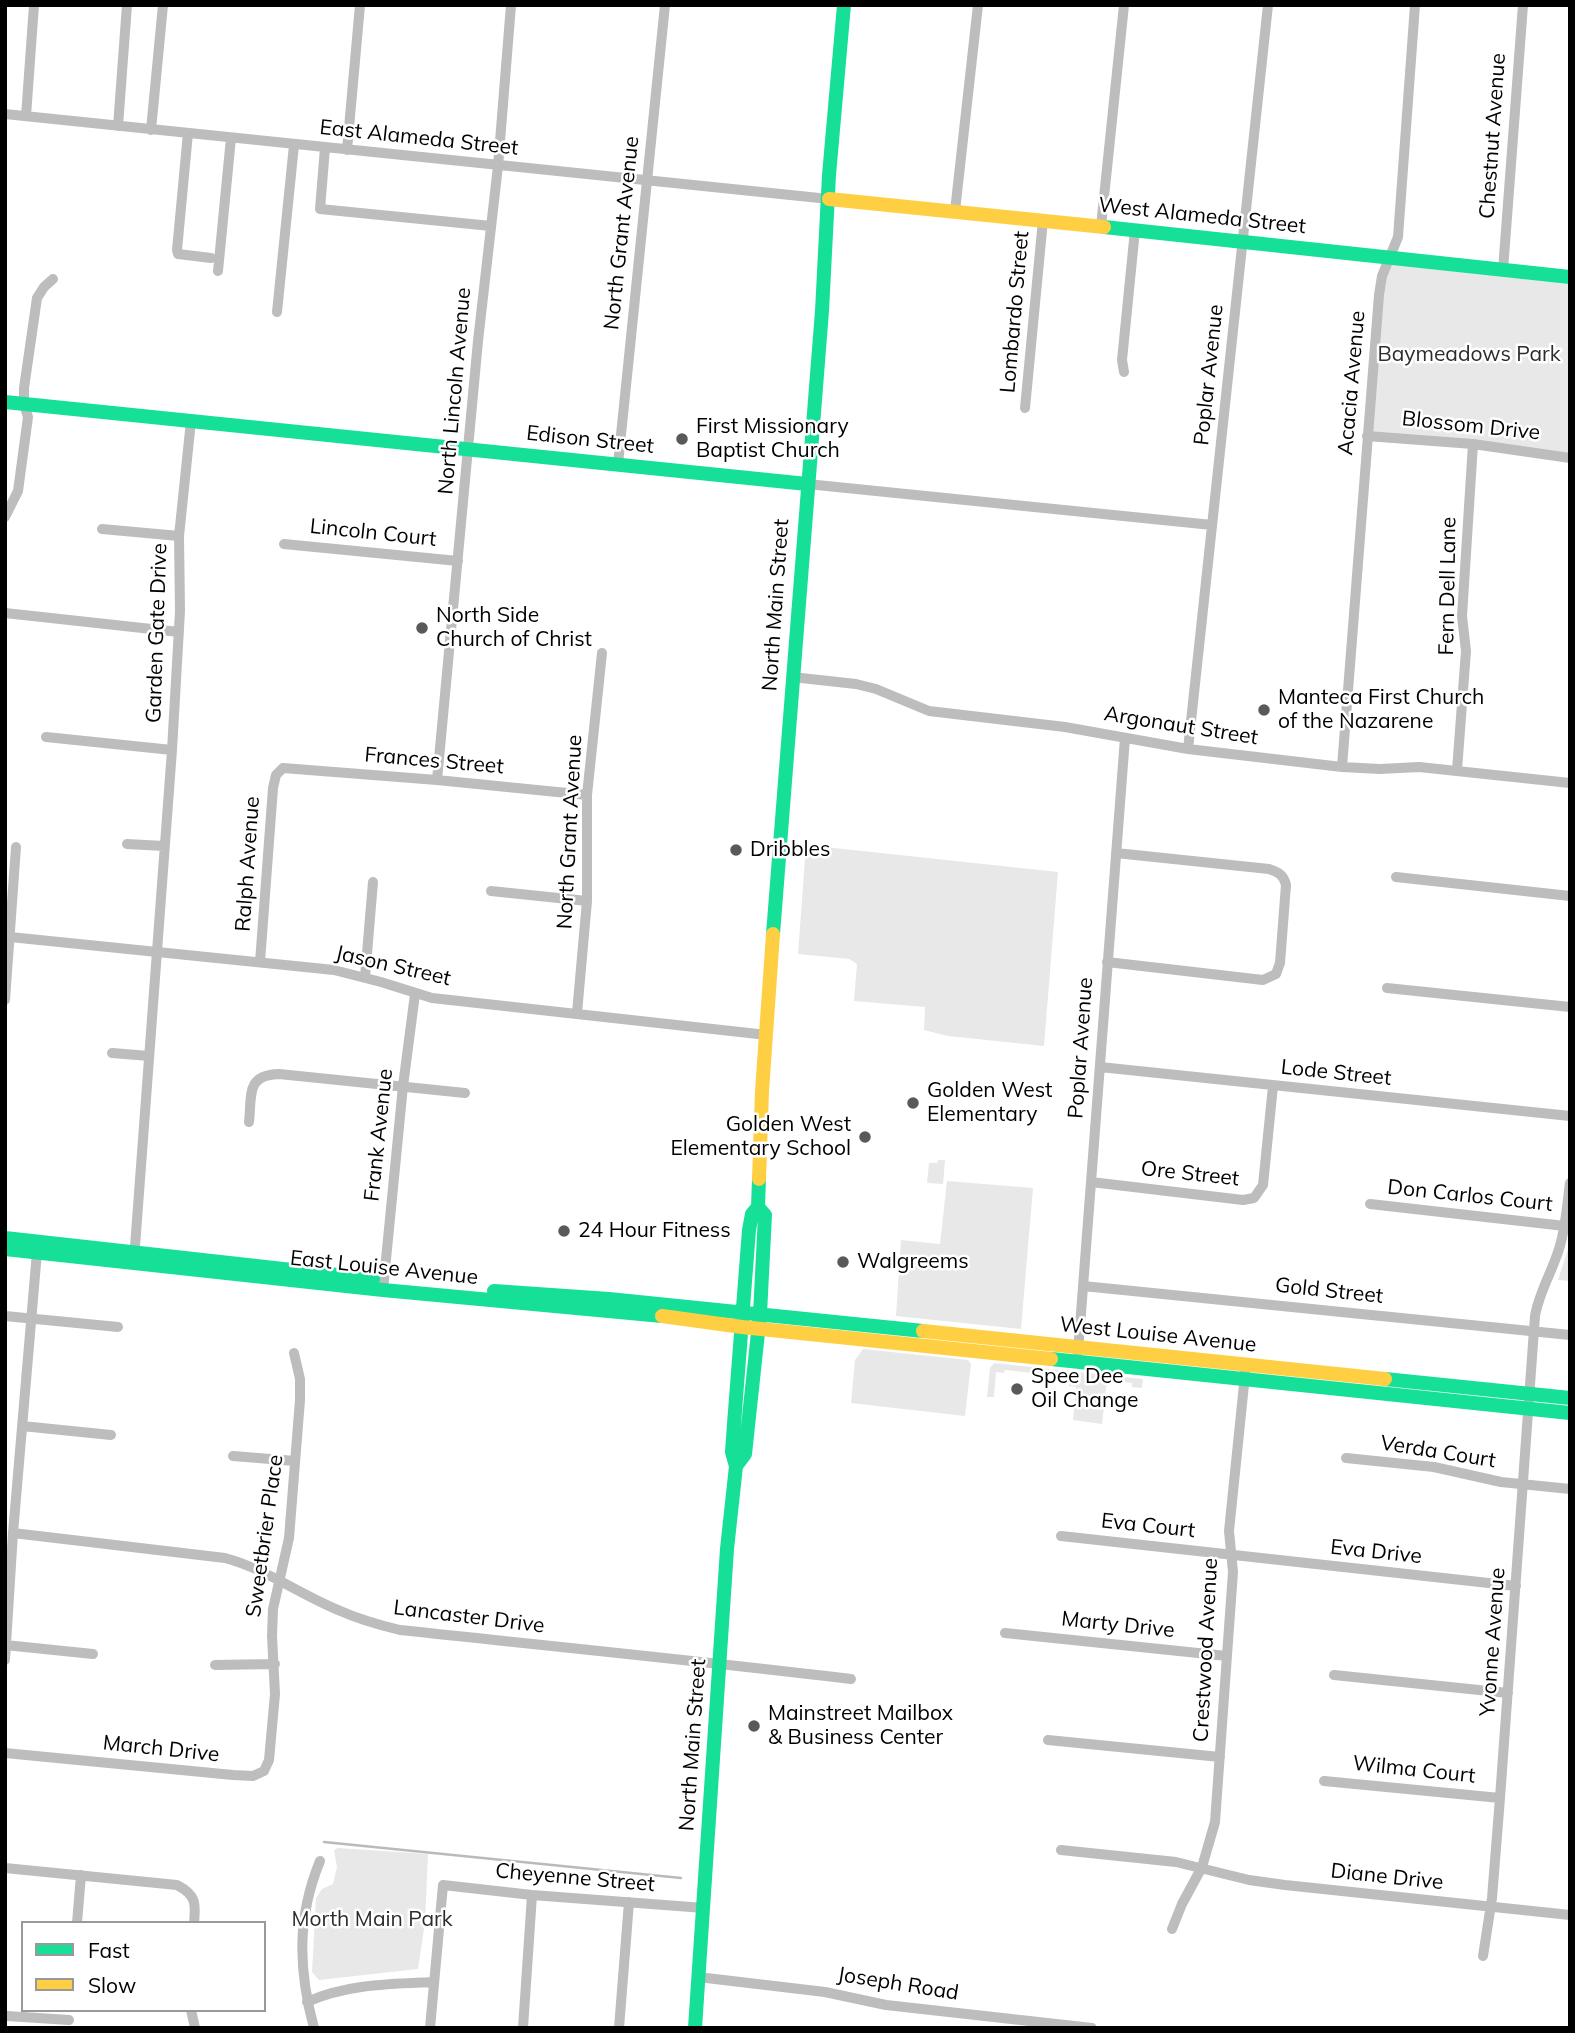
<!DOCTYPE html>
<style>
body{margin:0}
#map{position:relative;width:1575px;height:2033px;overflow:hidden;background:#fff;font-family:Mulish,sans-serif}
canvas{display:block}
.frame{position:absolute;inset:0;border:7px solid #000;pointer-events:none}
.legend{position:absolute;left:21px;top:1921px;width:245px;height:91px;box-sizing:border-box;background:#fff;border:2px solid #999;margin:0;padding:9px 12px;list-style:none;font-size:21px;color:#000}
.legend li{display:flex;align-items:center;gap:14px;height:35px}
.legend b{width:35px;border:2px solid #999}
</style>
<div id="map">
<canvas width="1575" height="2033"></canvas>
<div class="frame"></div>
<ul class="legend">
<li><b style="height:9px;background:#16e098"></b>Fast</li>
<li><b style="height:9px;background:#ffcf43"></b>Slow</li>
</ul>
</div>
<script>
const ctx = document.querySelector('canvas').getContext('2d');
ctx.lineJoin = 'round';
function paint(path, color) {
  ctx.fillStyle = color;
  ctx.fill(path, 'evenodd');
}
function stroke(path, color, width, dash) {
  ctx.strokeStyle = color;
  ctx.lineWidth = width;
  ctx.lineCap = dash ? 'butt' : 'round';
  ctx.setLineDash(dash || []);
  ctx.stroke(path);
}
function label(font, color, halo, rows, align = 'center') {
  ctx.font = font + ' Mulish,sans-serif';
  ctx.lineWidth = 5;
  ctx.setLineDash([]);
  ctx.textBaseline = 'middle';
  ctx.strokeStyle = halo;
  ctx.fillStyle = color;
  for (const [text, x, y, turn = 0] of rows) {
    ctx.save();
    ctx.translate(x, y);
    ctx.rotate((+turn || 0) * Math.PI / 180);
    ctx.textAlign = isNaN(turn) ? turn : align;
    if (halo) ctx.strokeText(text, 0, 0);
    ctx.fillText(text, 0, 0);
    ctx.restore();
  }
}
const green = new Path2D(`
 M1391,257L1570,277V458L1367,436L1379,295Z
 M806,845L1058,872L1044,1046L948,1036L924,1030L925,1007L854,1001L857,964L849,959L798,954Z
 M938,1160H945L943,1184L927,1183L929,1163H937Z
 M947,1181L1033,1188L1021,1329L896,1316L901,1240L940,1244Z
 M1570,1243V1281L1558,1280Z
 M863,1349L968,1360L971,1364L965,1416L851,1403L855,1360Z
 M994,1363L1143,1379L1142,1388L1132,1387V1383L1107,1380L1102,1424L1073,1420L1076,1387L1069,1386L1070,1377L1005,1370L1004,1373L996,1372L994,1397H987L990,1368Z
 M338,1848L428,1854L425,1922L418,1969L319,1980L312,1972L316,1898L322,1889L333,1884L337,1867L334,1850Z`);
const stream = new Path2D(`
 M324,1842L681,1878`);
const street = new Path2D(`
 M5,114L829,199
 M26,116L34,5
 M118,126L127,5
 M151,130L163,5
 M188,133L177,250L178,254L211,258
 M325,148L320,209L491,226
 M347,150L360,5
 M955,211L978,5
 M1101,226L1124,5
 M1503,270L1523,5
 M218,271L231,138
 M277,312L294,145
 M1124,372L1122,360L1135,230
 M1025,408L1043,220
 M1367,436L1473,444L1570,458
 M618,464L665,5
 M807,484L1212,525
 M5,517L18,491L28,417L24,404V388L37,298L44,287L53,279
 M102,529L179,536
 M284,544L458,561
 M5,613L179,632
 M792,677L856,684L876,689L929,711L1065,727L1188,749L1342,767L1380,769L1419,767L1570,783
 M46,737L172,750
 M1188,749L1268,5
 M1342,767L1379,295L1382,276L1398,237L1415,5
 M1457,770L1466,651L1462,616L1473,444
 M437,780L478,341L498,166L511,5
 M127,844L164,846
 M1396,877L1570,896
 M491,891L587,901
 M10,937L334,970L381,982L432,998L767,1035
 M260,962L273,788L276,775L283,768L437,780L587,795
 M1107,962L1263,980L1276,974L1280,963L1286,885C1284,875 1278,872 1269,869L1116,853
 M365,977L373,882
 M1387,988L1570,1007
 M5,1000L16,847
 M577,1013L587,901V795L602,653
 M112,1053L149,1056
 M1100,1067L1570,1116
 M249,1122C252,1094 246,1075 279,1074L465,1093
 M1091,1182L1243,1200L1254,1198L1263,1185L1273,1086
 M1370,1204L1565,1226
 M134,1260L172,750L180,611L179,536L191,421
 M1083,1286L1570,1335
 M383,1290L403,1086L415,994
 M5,1316L118,1327
 M1078,1352L1125,738
 M22,1426L111,1435
 M233,1456L295,1461
 M1346,1458L1434,1467L1501,1482L1570,1489
 M13,1533L225,1558C266,1569 299,1594 338,1610C358,1619 379,1625 400,1630C550,1646 701,1661 851,1679
 M1061,1536L1516,1586
 M1005,1633L1227,1656
 M5,1645L93,1654
 M5,1660L13,1533L37,1252
 M215,1665L275,1664
 M1334,1675L1508,1693
 M1048,1740L1220,1757
 M5,1753L233,1775L253,1776L264,1771L269,1760L275,1694L272,1636L273,1609L289,1538L300,1400V1379L294,1353
 M1324,1781L1500,1798
 M1061,1850L1176,1862L1249,1880L1285,1885L1570,1915
 M5,1868L177,1885C196,1895 196,1903 194,1923
 M77,1923L81,1875
 M1172,1929L1182,1904L1202,1867L1215,1822L1233,1572L1229,1531L1246,1365
 M1483,1956L1492,1898L1500,1798L1535,1316C1539,1292 1552,1272 1559,1249C1566,1227 1567,1205 1570,1183
 M698,1977L825,1992L886,2005L1092,2028
 M307,2002C347,1984 390,1984 434,1982
 M191,2010L195,2028
 M7,2016L69,2020
 M314,2028C298,1969 297,1917 320,1861
 M430,2028L443,1885L532,1895L704,1908
 M523,2028L532,1895
 M619,2028L629,1902`);
const fast = new Path2D(`
 M1104,227L1570,277
 M5,402L807,484
 M773,934L822,311L829,175L844,5
 M5,1238L373,1279
 M5,1249L383,1290L662,1316
 M494,1291L609,1299L923,1331
 M1051,1359L1570,1413
 M1385,1379L1570,1398
 M736,1466L745,1454L760,1314L765,1215L758,1207
 M695,2028L727,1549L736,1466L732,1452L734,1424L749,1230L752,1214L758,1207L759,1179`);
const slow = new Path2D(`
 M829,199L1104,227
 M759,1179L762,1091L773,934
 M662,1316L742,1327L1051,1359
 M923,1331L1385,1379`);
const markers = [
 [682,439,7,"#595959"],
 [422,628,7,"#595959"],
 [1264,710,7,"#595959"],
 [736,850,7,"#595959"],
 [913,1103,7,"#595959"],
 [865,1137,7,"#595959"],
 [564,1231,7,"#595959"],
 [843,1262,7,"#595959"],
 [1017,1389,7,"#595959"],
 [754,1726,7,"#595959"]
];
const streetNames = [
 ["Chestnut Avenue",1493,136,-86],
 ["East Alameda Street",419,138,6],
 ["West Alameda Street",1202,216,6],
 ["North Grant Avenue",622,233,-84],
 ["Lombardo Street",1015,312,-85],
 ["Poplar Avenue",1209,375,-84],
 ["Acacia Avenue",1352,383,-85],
 ["North Lincoln Avenue",455,391,-85],
 ["Blossom Drive",1471,426,6],
 ["Edison Street",590,440,6],
 ["Lincoln Court",373,533,6],
 ["Fern Dell Lane",1448,586,-89],
 ["North Main Street",776,605,-86],
 ["Garden Gate Drive",157,633,-88],
 ["Argonaut Street",1181,726,9],
 ["Frances Street",434,761,5],
 ["North Grant Avenue",570,832,-87],
 ["Ralph Avenue",248,864,-86],
 ["Jason Street",393,966,13],
 ["Poplar Avenue",1081,1048,-86],
 ["Lode Street",1336,1073,6],
 ["Frank Avenue",379,1135,-84],
 ["Ore Street",1190,1174,6],
 ["Don Carlos Court",1470,1196,6],
 ["East Louise Avenue",384,1268,6],
 ["Gold Street",1329,1291,6],
 ["West Louise Avenue",1158,1335,6],
 ["Verda Court",1438,1452,9],
 ["Eva Court",1148,1526,6],
 ["Sweetbrier Place",265,1536,-82],
 ["Eva Drive",1376,1552,6],
 ["Lancaster Drive",469,1617,7],
 ["Marty Drive",1118,1625,6],
 ["Yvonne Avenue",1493,1642,-86],
 ["Crestwood Avenue",1206,1650,-87],
 ["North Main Street",693,1745,-86],
 ["March Drive",161,1749,6],
 ["Wilma Court",1414,1770,6],
 ["Diane Drive",1387,1877,6],
 ["Cheyenne Street",575,1878,5],
 ["Joseph Road",898,1984,9]
];
const parkNames = [
 ["Baymeadows Park",1469,355],
 ["Morth Main Park",372,1920]
];
const poiNames = [
 ["First Missionary",696,427],
 ["Baptist Church",696,451],
 ["North Side",436,616],
 ["Church of Christ",436,640],
 ["Manteca First Church",1278,698],
 ["of the Nazarene",1278,722],
 ["Dribbles",750,850],
 ["Golden West",927,1091],
 ["Elementary",927,1115],
 ["Golden West",851,1125,"right"],
 ["Elementary School",851,1149,"right"],
 ["24 Hour Fitness",578,1231],
 ["Walgreems",857,1262],
 ["Spee Dee",1031,1377],
 ["Oil Change",1031,1401],
 ["Mainstreet Mailbox",768,1714],
 ["& Business Center",768,1738]
];
paint(green, '#e8e8e8');
stroke(stream, '#bababa', 2.5);
stroke(street, '#bdbdbd', 10);
stroke(fast, '#16e098', 14);
stroke(slow, '#ffcf43', 14);
for (const [x, y, r, color] of markers) {
  const dot = new Path2D();
  dot.arc(x, y, r, 0, 2 * Math.PI);
  ctx.fillStyle = color;
  ctx.fill(dot);
  stroke(dot, '#fff', 2.5);
}
label('21px', '#000', '#fff', streetNames);
label('21px', '#2c2c2c', '#fff', parkNames);
label('21px', '#000', '#fff', poiNames, 'left');
</script>
